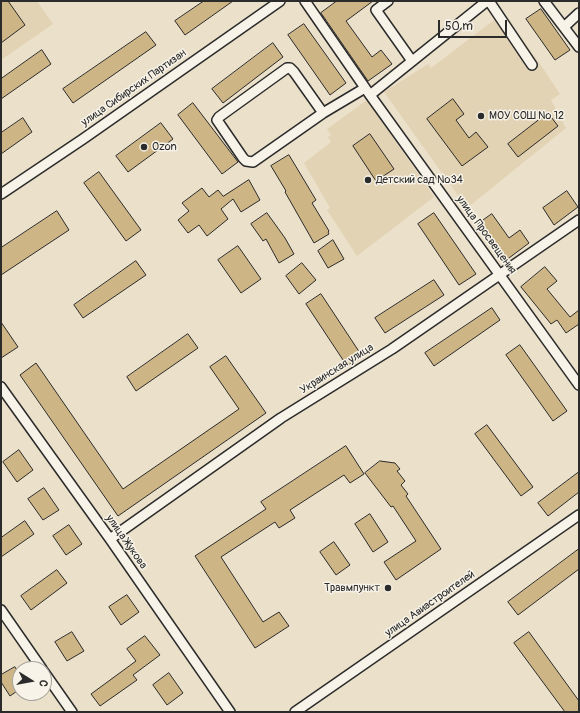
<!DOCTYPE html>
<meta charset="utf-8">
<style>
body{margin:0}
#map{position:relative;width:580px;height:713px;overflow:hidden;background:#ebe0ca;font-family:Pangolin,sans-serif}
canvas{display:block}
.frame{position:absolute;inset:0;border:2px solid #2b2b2b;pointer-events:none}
.north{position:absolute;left:12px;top:661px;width:40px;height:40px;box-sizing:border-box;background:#f7f3e8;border:1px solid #a5a39c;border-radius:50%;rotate:101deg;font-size:11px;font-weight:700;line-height:16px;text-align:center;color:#2b2b2b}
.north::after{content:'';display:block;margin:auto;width:14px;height:18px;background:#2b2b2b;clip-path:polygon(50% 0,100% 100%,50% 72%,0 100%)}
.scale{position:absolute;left:438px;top:20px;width:69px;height:18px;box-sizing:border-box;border:2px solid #2b2b2b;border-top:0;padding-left:5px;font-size:12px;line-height:14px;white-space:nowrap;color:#2b2b2b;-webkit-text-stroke:3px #f7f3e8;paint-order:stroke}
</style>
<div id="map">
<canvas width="580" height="713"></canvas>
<div class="frame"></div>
<div class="north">С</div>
<div class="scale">50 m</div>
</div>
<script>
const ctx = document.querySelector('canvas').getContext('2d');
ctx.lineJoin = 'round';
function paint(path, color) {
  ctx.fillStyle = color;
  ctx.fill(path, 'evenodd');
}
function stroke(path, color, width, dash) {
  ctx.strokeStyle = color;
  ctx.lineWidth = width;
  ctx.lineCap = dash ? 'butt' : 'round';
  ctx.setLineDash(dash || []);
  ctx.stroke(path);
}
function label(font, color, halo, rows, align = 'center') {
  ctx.font = font + ' Pangolin,sans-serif';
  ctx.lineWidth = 3;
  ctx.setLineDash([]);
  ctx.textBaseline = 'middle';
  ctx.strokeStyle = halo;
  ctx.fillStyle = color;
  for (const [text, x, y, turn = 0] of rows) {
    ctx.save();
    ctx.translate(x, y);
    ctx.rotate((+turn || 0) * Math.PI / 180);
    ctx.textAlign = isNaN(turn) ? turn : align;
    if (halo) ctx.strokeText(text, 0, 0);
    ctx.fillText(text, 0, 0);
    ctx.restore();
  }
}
const built = new Path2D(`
 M1,1H37L53,24L1,60Z
 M494,20L500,27L509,21L542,67L560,94L551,100L566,128L467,208L384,92L428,64L431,68Z
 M367,100L434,197L357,256L327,210L330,208L304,163L331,142L328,137L331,135L327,129Z`);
const building = new Path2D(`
 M1,1H8L25,25L1,43Z
 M204,1H233L185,35L175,21Z
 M337,1H373L346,21L372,57L381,50L392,64L368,81L321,13Z
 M541,9L570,50L555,60L526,19Z
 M304,24L346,83L330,95L288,35Z
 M146,32L156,45L73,103L63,89Z
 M273,43L283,57L223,103L212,89Z
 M42,50L51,64L1,99V79Z
 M453,99L464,114L456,120L469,138L476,132L488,147L462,166L427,119Z
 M193,103L238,162L222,174L178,115Z
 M548,113L558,126L518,157L508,144Z
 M23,118L32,132L1,154V133Z
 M161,123L173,139L128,172L116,156Z
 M370,134L394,169L376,181L353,146Z
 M289,155L316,200L312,203L329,231L328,232L329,234L314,243L285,192L286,191L271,166Z
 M99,172L141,230L126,241L84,183Z
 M249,180L260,200L241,212L233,199L221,209L228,219L207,236L199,225L188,233L178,220L189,211L182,203L202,188L209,197L218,190L223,196Z
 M567,191L578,207L554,225L543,208Z
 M57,211L69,230L1,275V248Z
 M267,213L285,238L294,254L279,263L266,239L263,241L251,224Z
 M434,213L476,274L459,285L418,224Z
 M492,214L509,238L520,230L529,243L505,261L478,224Z
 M333,240L344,259L328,268L318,251Z
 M238,246L261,279L241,293L218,260Z
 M136,261L146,275L83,318L74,305Z
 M302,263L316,280L299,294L286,276Z
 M545,267L557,281L547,289L570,317L579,310V324L566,333L557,320L551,324L521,287Z
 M434,280L444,295L385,333L375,318Z
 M321,294L362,356L347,366L306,304Z
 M492,308L500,320L434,366L425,353Z
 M1,322L18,347L1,358Z
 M188,334L198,348L136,391L127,377Z
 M520,345L567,411L553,421L506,355Z
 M226,356L266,413L118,516L20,375L36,363L123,489L239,409L210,367Z
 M487,425L533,487L521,496L475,434Z
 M346,446L364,474L350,483L344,475L290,510L295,518L279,528L275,522L221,557L263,622L279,612L289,626L255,648L195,556L266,509L261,502Z
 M19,450L33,470L17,482L3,462Z
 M380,461L395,463L400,469L397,471L405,481L401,485L408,494L406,496L441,549L396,580L384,562L416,541L393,506L391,507L365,473Z
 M579,472V492L548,516L538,503Z
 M44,488L59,510L43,520L28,499Z
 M370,514L388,542L373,552L355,524Z
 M25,521L34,534L1,557V538Z
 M69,525L82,544L66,555L53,536Z
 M334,542L350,565L336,575L320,552Z
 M579,549V569L518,615L508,602Z
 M57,570L67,583L31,610L21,596Z
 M127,595L139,612L121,625L109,607Z
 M72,632L84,651L67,661L55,642Z
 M529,632L579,701V712H565L514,643Z
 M145,636L160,655L133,675L137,680L100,706L91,694L136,661L127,649Z
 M15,667L20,675V689L10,696L1,682V675Z
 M169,673L183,693L167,705L153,685Z`);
const minor = new Path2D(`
 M305,1L370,95L579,385
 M388,1L376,10L412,61
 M489,1L532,65
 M544,1L579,47
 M564,27L579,13
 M370,95L487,1
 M323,113L294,72L290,68H287L219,117L217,120L243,158L246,161L253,162L323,113L365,88
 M1,194L83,139L280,1
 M1,387L110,539L230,712
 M110,539L281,418L392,349L579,220
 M1,610L42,669
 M44,672L72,712
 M295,712L579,515`);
const markers = [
 [481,116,4,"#2b2b2b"],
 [144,147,4,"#2b2b2b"],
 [368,180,4,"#2b2b2b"],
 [388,588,4,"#2b2b2b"]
];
const streetNames = [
 ["улица Сибирских Партизан",134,88,-35],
 ["улица Просвещения",486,235,54],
 ["Украинская улица",337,369,-32],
 ["улица Жукова",126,542,55],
 ["улица Авиастроителей",430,604,-35]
];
const poiNames = [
 ["МОУ СОШ № 12",489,116],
 ["Ozon",152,147],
 ["Детский сад №34",376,180],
 ["Травмпункт",380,588,"right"]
];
paint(built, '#e2d3b5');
paint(building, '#ceb585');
stroke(building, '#2b2b2b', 1);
stroke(minor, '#2b2b2b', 12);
stroke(minor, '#f7f3e8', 9);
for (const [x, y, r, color] of markers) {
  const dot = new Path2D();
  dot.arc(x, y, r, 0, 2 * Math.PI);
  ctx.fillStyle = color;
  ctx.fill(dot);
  stroke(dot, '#f7f3e8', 1.5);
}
label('11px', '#2b2b2b', '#f7f3e8', streetNames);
label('11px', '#2b2b2b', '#f7f3e8', poiNames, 'left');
</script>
